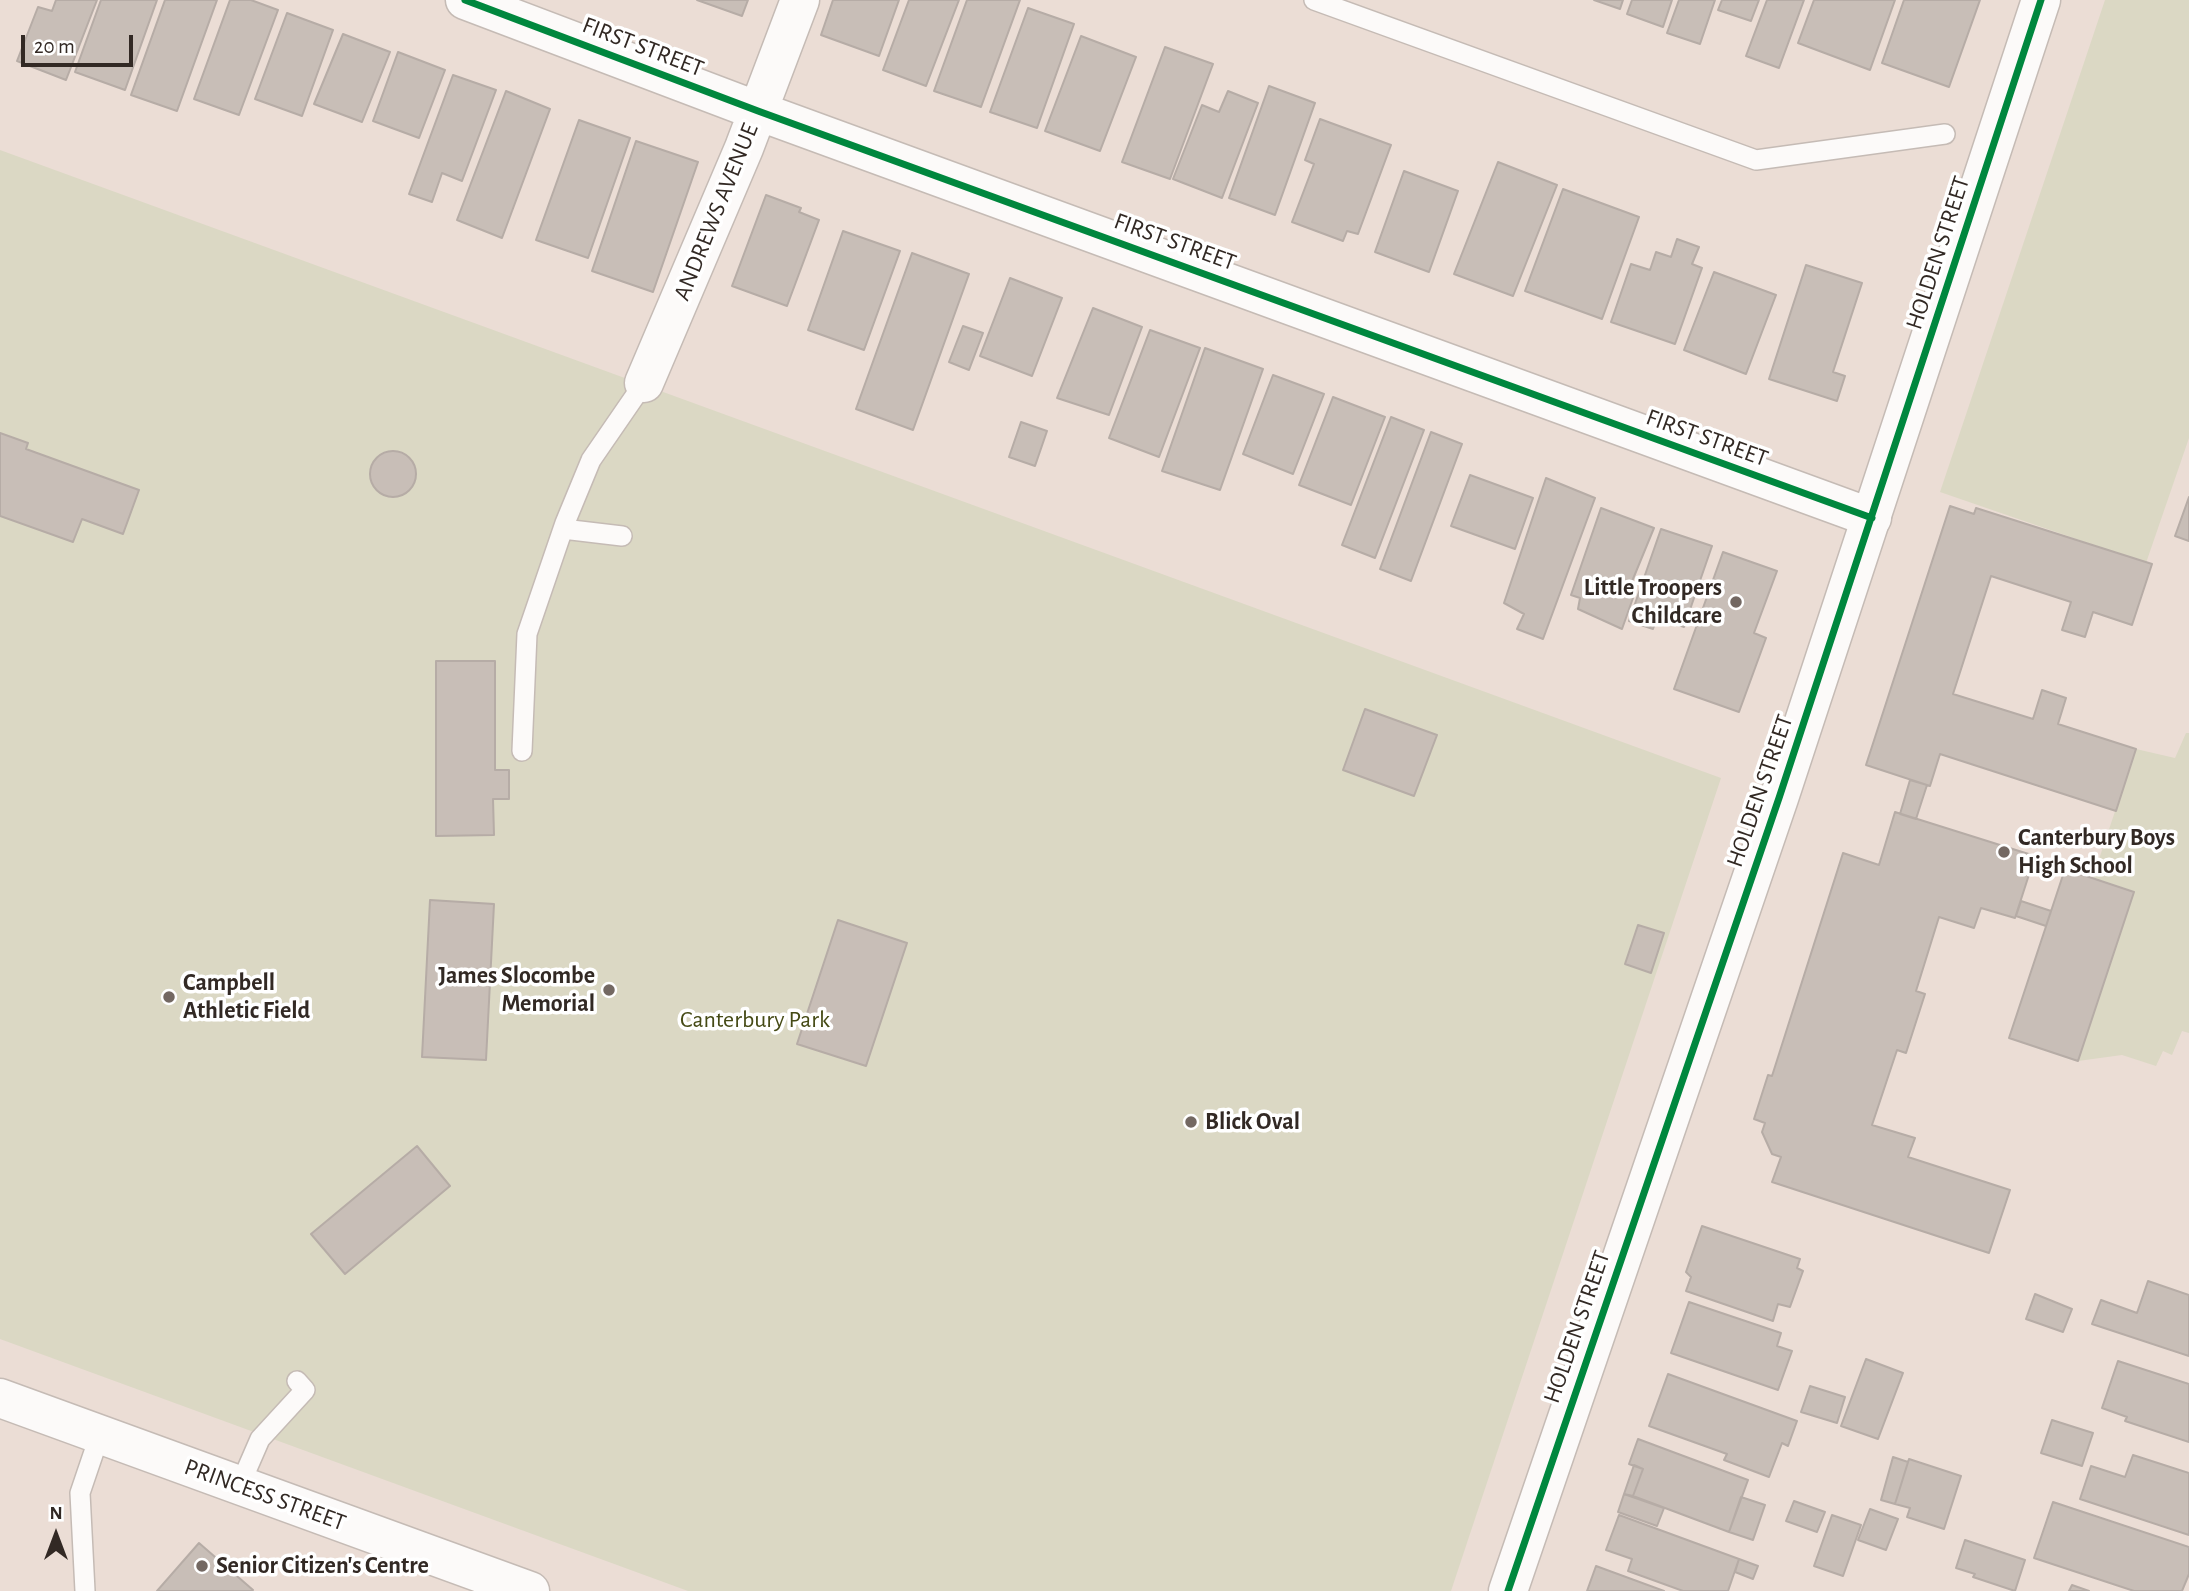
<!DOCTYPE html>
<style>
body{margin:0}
#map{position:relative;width:2189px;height:1591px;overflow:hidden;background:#ebddd5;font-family:"Alegreya Sans",sans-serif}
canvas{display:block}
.north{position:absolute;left:21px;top:1500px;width:70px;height:70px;-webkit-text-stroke:5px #fff;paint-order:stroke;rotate:0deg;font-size:19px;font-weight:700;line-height:28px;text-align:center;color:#322924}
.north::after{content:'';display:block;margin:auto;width:24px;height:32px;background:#322924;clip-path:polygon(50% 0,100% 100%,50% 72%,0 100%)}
.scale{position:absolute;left:21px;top:35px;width:112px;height:32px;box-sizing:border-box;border:4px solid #322924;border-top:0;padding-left:9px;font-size:21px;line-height:24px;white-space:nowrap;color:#322924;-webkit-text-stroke:5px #fff;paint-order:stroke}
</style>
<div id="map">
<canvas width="2189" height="1591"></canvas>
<div class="north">N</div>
<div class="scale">20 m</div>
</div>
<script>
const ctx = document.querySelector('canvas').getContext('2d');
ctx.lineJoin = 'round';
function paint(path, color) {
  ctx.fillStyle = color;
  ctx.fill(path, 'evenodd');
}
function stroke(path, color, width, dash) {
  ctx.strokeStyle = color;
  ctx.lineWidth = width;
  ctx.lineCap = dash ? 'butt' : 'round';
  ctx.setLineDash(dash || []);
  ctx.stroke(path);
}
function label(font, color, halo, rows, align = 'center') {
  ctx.font = font + ' "Alegreya Sans",sans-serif';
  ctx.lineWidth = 7;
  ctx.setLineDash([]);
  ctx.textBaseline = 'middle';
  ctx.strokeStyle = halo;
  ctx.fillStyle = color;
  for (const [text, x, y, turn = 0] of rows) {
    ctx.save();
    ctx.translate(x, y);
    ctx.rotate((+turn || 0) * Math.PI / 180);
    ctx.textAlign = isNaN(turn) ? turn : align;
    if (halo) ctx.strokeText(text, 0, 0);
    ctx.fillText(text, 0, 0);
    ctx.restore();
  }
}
const green = new Path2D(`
 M2105,0H2189V438L2146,563L1940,492Z
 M0,150L1721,778L1451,1591H688L0,1339Z
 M2186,733H2189V1033L2182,1031L2172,1055L2163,1051L2156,1066L2122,1055L2078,1061L2093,879L2097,865L2136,749L2175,758Z`);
const building = new Path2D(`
 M56,0H97L66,80L17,61L38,7L52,11Z
 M101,0H157L125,90L75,72Z
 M165,0H217L177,111L131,95Z
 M230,0H251L278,10L239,115L194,99Z
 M697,0H748L742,16Z
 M833,0H899L879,56L821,35Z
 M909,0H959L926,86L883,70Z
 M967,0H1020L981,107L934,91Z
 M1594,0H1623L1620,9Z
 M1632,0H1672L1663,27L1627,14Z
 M1679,0H1715L1700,44L1667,33Z
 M1722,0H1759L1751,21L1718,10Z
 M1767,0H1804L1779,68L1746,56Z
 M1814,0H1895L1870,70L1798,43Z
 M1904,0H1980L1949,87L1882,63Z
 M1028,8L1074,24L1037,128L990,112Z
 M287,13L333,30L302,116L255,99Z
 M343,34L390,52L362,122L314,104Z
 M1081,36L1136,57L1100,151L1045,131Z
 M1165,47L1213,64L1170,179L1122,162Z
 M398,52L445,70L419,138L373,121Z
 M453,75L496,90L462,181L442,173L432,202L409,194Z
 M1269,86L1315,103L1275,215L1229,198Z
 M506,91L550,109L502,238L457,220Z
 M1228,91L1258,103L1222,198L1173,179L1202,105L1219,112Z
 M1320,119L1391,145L1358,234L1347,231L1343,241L1292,222L1314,164L1305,160Z
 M579,120L630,138L588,258L536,240Z
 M636,141L698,162L653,292L592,271Z
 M1498,162L1557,185L1513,296L1454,274Z
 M1404,171L1458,191L1429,272L1375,252Z
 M1563,189L1639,217L1602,319L1525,291Z
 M766,195L801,208L799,212L819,220L787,306L732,286Z
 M843,231L900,251L864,350L808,330Z
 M1677,239L1699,247L1692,264L1702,268L1675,344L1611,322L1631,264L1650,270L1656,252L1671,257Z
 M912,253L969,274L913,430L856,409Z
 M1806,265L1862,283L1833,372L1845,376L1837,401L1769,379Z
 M1714,272L1776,295L1746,374L1684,350Z
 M1010,278L1062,298L1032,376L980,356Z
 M1093,308L1142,327L1109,415L1057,398Z
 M963,326L983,333L969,370L949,362Z
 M1150,330L1200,348L1159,457L1109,438Z
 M1205,348L1263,369L1220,490L1162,471Z
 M1273,375L1324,394L1293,474L1243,454Z
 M1333,397L1385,417L1351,505L1299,485Z
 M1391,417L1424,430L1375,558L1342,545Z
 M1021,422L1047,431L1035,466L1009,457Z
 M1431,432L1462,444L1411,581L1380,569Z
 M0,433L28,443L26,449L139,490L123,534L82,519L73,542L0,516Z
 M370 474a23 23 0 1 1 46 0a23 23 0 1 1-46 0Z
 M1470,475L1533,498L1515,549L1451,526Z
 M1546,478L1595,498L1543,639L1517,629L1524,614L1504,603Z
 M2189,497V541L2175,536Z
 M1950,506L1974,514L1976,508L2152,564L2132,625L2093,612L2085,637L2062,630L2071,602L1991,576L1953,694L2033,719L2042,690L2066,698L2058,724L2136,749L2116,811L1940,754L1930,786L1866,765Z
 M1601,508L1654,528L1626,596L1633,598L1622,629L1578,609L1580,598L1571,595Z
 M1661,529L1712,546L1684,627L1657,617L1653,629L1629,621Z
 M1723,552L1777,571L1754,633L1766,638L1739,712L1674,689Z
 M436,661H495V770H509V799H493L494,835L436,836Z
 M1365,709L1437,735L1414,796L1343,770Z
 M1910,780L1927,785L1916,819L1900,814Z
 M1895,812L2035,856L2015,918L1981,908L1974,928L1939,917L1916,991L1925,994L1906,1053L1897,1050L1872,1125L1915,1138L1908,1157L2010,1190L1989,1253L1772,1182L1781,1157L1772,1154L1762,1132L1765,1123L1754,1119L1768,1075L1772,1076L1843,853L1879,865Z
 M2065,869L2134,892L2078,1061L2009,1038Z
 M430,900L494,904L486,1060L422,1057Z
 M2021,901L2051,911L2046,926L2016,916Z
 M838,920L907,943L866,1066L797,1044Z
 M1638,925L1664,933L1651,973L1625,964Z
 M417,1146L450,1186L345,1274L311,1234Z
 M1702,1226L1800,1259L1797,1268L1803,1271L1790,1307L1778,1304L1773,1321L1686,1291L1691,1277L1686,1272Z
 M2148,1281L2189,1295V1356L2092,1324L2101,1300L2137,1313Z
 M2035,1294L2072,1309L2063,1332L2026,1319Z
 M1689,1302L1781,1333L1777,1346L1792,1351L1778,1390L1671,1353Z
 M1866,1359L1903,1373L1878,1439L1841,1426Z
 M2118,1361L2189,1384V1442L2125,1421L2127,1417L2102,1408Z
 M1668,1374L1797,1421L1788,1446L1782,1443L1769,1477L1724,1460L1727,1454L1649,1426Z
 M1810,1386L1845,1397L1837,1423L1801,1412Z
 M2052,1420L2093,1433L2082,1466L2041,1453Z
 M1638,1439L1748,1480L1729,1532L1633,1496L1643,1469L1629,1464Z
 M2133,1455L2189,1473V1535L2080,1499L2091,1466L2125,1477Z
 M1893,1457L1908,1462L1895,1504L1881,1500Z
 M1909,1459L1961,1476L1944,1529L1907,1517L1910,1508L1895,1504Z
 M1634,1465L1643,1469L1633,1496L1624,1494Z
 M1624,1494L1664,1508L1657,1526L1618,1512Z
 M1741,1497L1765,1505L1753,1540L1729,1532Z
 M1794,1501L1825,1512L1817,1532L1786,1521Z
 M2053,1502L2189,1547V1574L2182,1591H2134L2034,1558Z
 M1870,1509L1898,1519L1886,1550L1858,1540Z
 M1619,1515L1739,1559L1728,1591H1683L1628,1571L1632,1559L1606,1550Z
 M1832,1515L1861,1525L1843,1576L1814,1566Z
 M1965,1540L2025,1560L2015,1591L1973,1577L1975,1574L1956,1568Z
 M199,1543L253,1590L252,1591H157Z
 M1739,1559L1758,1566L1753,1579L1735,1572Z
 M1596,1566L1664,1591H1587Z
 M2072,1585L2089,1591H2069Z`);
const service = new Path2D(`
 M1314,0L1756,160L1945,134
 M563,529L622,536
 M522,751L527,634L565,523L591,460L644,383
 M240,1485L260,1439L305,1390L297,1381
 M85,1591L80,1493L100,1434`);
const minor = new Path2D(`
 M465,0L758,111L1872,518
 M644,383L744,148L800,0`);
const tertiary = new Path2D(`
 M0,1398L530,1591
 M1508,1591L1779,798L2041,0`);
const cycleway = new Path2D(`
 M465,0L758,111L1872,518
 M1508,1591L1779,798L2041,0`);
const markers = [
 [1736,602,7,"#736862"],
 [2004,852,7,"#736862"],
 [609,990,7,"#736862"],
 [169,997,7,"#736862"],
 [1191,1122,7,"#736862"],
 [202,1566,7,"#736862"]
];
const streetNames = [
 ["FIRST STREET",643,47,21],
 ["ANDREWS AVENUE",716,212,-68],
 ["FIRST STREET",1175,242,20],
 ["HOLDEN STREET",1938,253,-72],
 ["FIRST STREET",1707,438,20],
 ["HOLDEN STREET",1760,791,-71],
 ["HOLDEN STREET",1577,1327,-71],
 ["PRINCESS STREET",265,1495,20]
];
const poiNames = [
 ["Little Troopers",1722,588,"right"],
 ["Childcare",1722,616,"right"],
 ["Canterbury Boys",2018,838],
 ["High School",2018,866],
 ["James Slocombe",595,976,"right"],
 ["Memorial",595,1004,"right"],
 ["Campbell",183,983],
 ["Athletic Field",183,1011],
 ["Blick Oval",1205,1122],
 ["Senior Citizen's Centre",216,1566]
];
const parkNames = [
 ["Canterbury Park",755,1020]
];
paint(green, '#dbd8c4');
paint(building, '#c8beb7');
stroke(building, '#b6aca6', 2);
stroke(service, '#c5bbb5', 22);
stroke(minor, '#c5bbb5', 41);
stroke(tertiary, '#c5bbb5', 41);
stroke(service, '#fcfaf9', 19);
stroke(minor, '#fcfaf9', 38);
stroke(tertiary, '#fcfaf9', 38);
stroke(cycleway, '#00873e', 7);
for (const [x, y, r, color] of markers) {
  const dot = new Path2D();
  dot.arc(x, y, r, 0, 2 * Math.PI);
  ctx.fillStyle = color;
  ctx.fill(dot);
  stroke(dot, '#fff', 2.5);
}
label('24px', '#322924', '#fff', streetNames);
label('bold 24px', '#322924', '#fff', poiNames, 'left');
label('24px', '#454a15', '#fff', parkNames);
</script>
